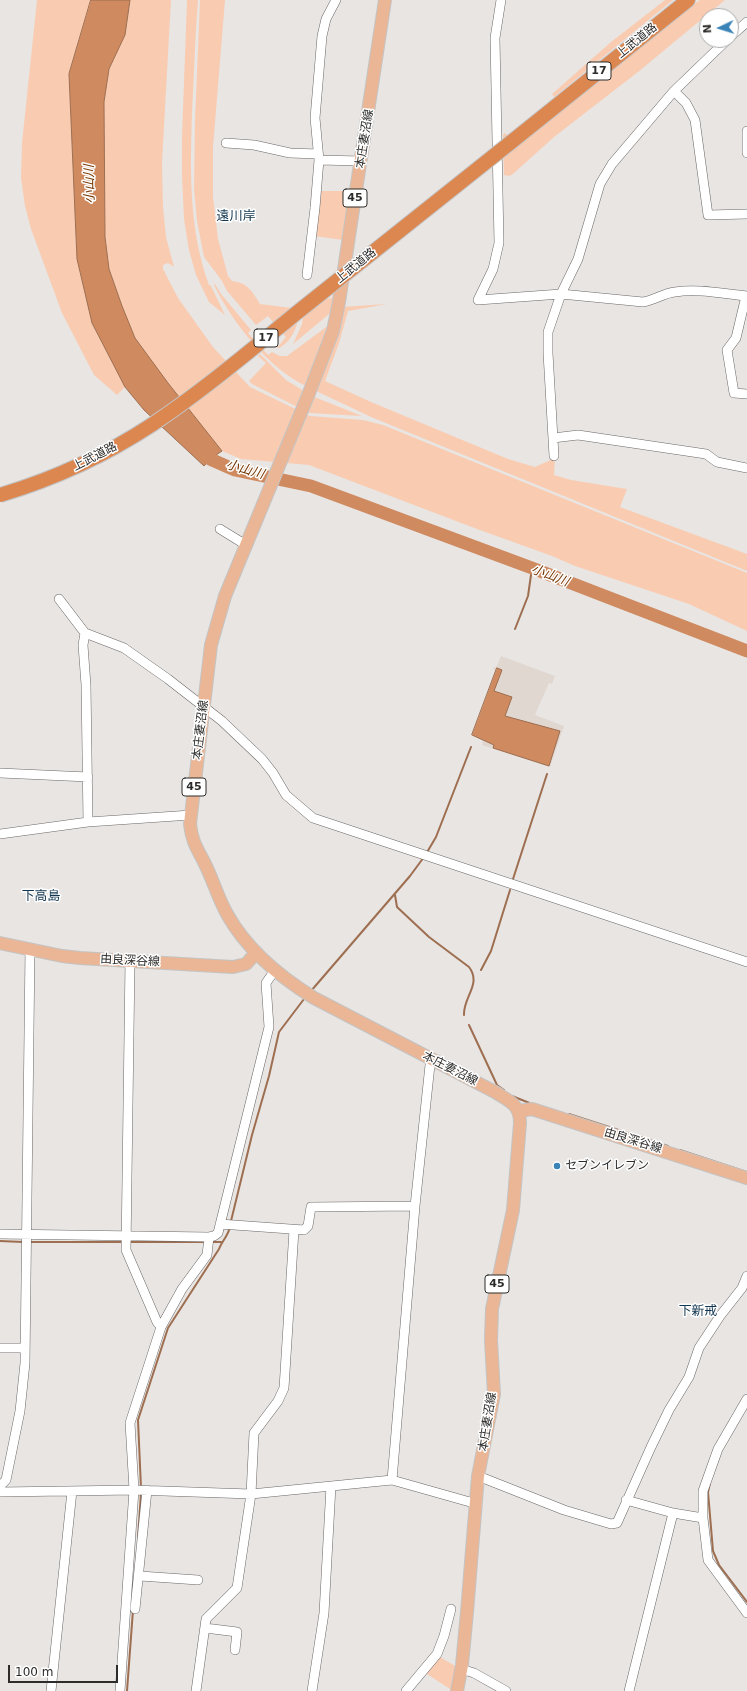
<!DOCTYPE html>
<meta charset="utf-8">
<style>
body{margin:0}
#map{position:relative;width:747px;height:1691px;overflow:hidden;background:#e8e5e3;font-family:"DejaVu Sans",sans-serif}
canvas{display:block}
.north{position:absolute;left:699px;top:8px;width:40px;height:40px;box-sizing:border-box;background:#fff;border:1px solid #ababaa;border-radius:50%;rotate:266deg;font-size:11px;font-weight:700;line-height:16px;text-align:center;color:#2d2c2b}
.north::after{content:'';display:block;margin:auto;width:14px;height:18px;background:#3983b7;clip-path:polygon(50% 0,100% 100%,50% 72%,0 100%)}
.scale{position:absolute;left:8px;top:1665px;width:110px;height:18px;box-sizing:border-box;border:2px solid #2d2c2b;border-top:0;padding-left:5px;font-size:12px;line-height:14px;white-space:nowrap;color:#2d2c2b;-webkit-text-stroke:3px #fff;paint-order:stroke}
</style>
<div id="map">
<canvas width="747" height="1691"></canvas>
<div class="north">N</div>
<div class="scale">100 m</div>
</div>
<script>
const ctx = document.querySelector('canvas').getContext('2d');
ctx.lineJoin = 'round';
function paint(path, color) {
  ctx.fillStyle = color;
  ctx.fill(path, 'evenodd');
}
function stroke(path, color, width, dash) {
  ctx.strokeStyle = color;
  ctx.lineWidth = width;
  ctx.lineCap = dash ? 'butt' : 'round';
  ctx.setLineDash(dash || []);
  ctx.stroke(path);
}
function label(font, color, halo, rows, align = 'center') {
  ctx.font = font + ' "DejaVu Sans","Noto Sans JP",sans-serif';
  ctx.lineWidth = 3;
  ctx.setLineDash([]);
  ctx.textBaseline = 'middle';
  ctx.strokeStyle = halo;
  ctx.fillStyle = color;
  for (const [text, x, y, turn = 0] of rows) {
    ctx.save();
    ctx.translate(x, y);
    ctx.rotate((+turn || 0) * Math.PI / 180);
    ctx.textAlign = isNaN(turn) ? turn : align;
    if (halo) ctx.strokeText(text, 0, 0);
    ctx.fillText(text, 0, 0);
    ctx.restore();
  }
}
const built = new Path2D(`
 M501,656L555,676L552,684L549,683L535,715L564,726L550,767L482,745L483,741L479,737L473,736L496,670L493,669L494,667L496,668Z`);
const green = new Path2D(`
 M37,0H91L69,74L77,259L92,323L125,387L117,395L94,375L62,313L31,229L25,206L21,178L22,143Z
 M130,0H171L162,163L163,207L166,237L174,267L168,263L163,265V269L178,298L213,347L250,387L310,416L363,420L383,425L747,573V631L689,604L575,566L552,556L477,529L309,465L241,459L222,451L168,383L135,338L122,306L109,269L105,237L104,102L109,70L125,35Z
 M187,0H198C195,38 194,75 192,113C190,172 189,230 209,285L211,286L225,315L209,302L196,275L189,250L184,219L182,176V136Z
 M200,0H225L213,147V197L218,239L228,276L232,281C248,283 252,291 260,304L300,309C298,324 294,340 279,348H277L286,337L268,316L256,325L227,291L222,281L204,257L197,221L194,189L195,120Z
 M665,0H673L554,97L552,94L611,42Z
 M700,0H725L638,72L554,137L514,173L510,176L504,175L503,135L505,133L508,136L504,139Z
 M319,191H353L334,310L293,344L302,324L305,302L332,298L343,240L314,236Z
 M215,284L221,294L251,330L248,333L268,355L272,352L280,356H287L329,325L306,386C269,369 232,322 214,285Z
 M387,304L348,311L339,343L325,381L371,402L508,459L535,467L555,458L554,475L571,480L627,489L620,507L747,554V571L371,417L314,390L342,307Z
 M260,354L286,380L312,396L362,416L309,413L252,384L249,381L266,363L258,356Z
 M438,1656L457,1667L453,1691L424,1672Z`);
const water = new Path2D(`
 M91,0H130L125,35L109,69L104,102L105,237L109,269L122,306L135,338L168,383L222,451L210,459L204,466L144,410L125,387L92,323L77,259L69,74Z
 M497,668L502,670L494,691L512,697L505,716L560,731L549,766L493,748L494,745L472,735Z`);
const stream = new Path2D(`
 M515,629L528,596L532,568
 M426,854L436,837L471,747
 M513,879L547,774
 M395,895L397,907L429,937L469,967C482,984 463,997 464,1015
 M481,970L491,951L510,890
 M311,991L410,876L424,857
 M469,1025L497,1085L504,1090
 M512,1096L532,1104
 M569,1114L668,1146
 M680,1150L747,1172
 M231,1221L252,1135L269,1076L279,1032L304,999
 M0,1241L23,1242
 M29,1242H123
 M129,1242H205
 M211,1242H221
 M710,1483L708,1492L713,1551L719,1565L747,1602
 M141,1488L138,1420L168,1328L219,1249C222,1241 228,1236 230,1227
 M138,1538L141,1493
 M127,1691L133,1610`);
const river = new Path2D(`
 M198,447L210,459L235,470L311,486L532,568L747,651`);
const minor = new Path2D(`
 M731,36L747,22
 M674,91L686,103L695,120L708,215L747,214
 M747,131V153
 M226,143L254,145L290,153L318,154
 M319,160L361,161
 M307,275L315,208L319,160L315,118L322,36L326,19L336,0
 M746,296L736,338L727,350L734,393L747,394
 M478,300L493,269L499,243L495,38L501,0
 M478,300L561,294L643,302C655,300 664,293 675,292C698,288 724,294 747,296
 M553,438L578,435L706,454L717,462L747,468
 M554,456L548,353V332L561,294L578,259L600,184L612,164L674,91L727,40
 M220,529L246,545
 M59,599L85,633L124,648L168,679L222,721L262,759L273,773L286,795L313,818L747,962
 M85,633L83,645L86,685L88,822
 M0,773L88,777
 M0,834L88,822L191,815
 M130,961L126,1250L157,1322L161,1327
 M220,1224L304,1230L308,1226L311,1207L415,1206
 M0,1234L209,1237
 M0,1348H25
 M747,1399L718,1449L703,1491V1518L708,1560L747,1613
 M478,1476L564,1510L611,1524L617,1523L651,1447L669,1410L689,1377L699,1348L720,1316L742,1288L747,1276
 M392,1480L415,1206L430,1065L432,1061
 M0,1486L6,1480L20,1411L25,1363L30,949
 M0,1492L134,1490L251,1494L392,1480L477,1504
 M626,1500L673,1513L703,1518
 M140,1576L198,1580
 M135,1609L147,1490
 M205,1628L237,1632L235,1650
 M461,1669L474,1673L506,1691
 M51,1691L72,1491
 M120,1691L134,1490L130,1423L161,1327L182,1289L207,1255L209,1237L214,1236L218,1233L269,1027L266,983L275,970
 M196,1691L206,1619L237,1588L251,1494L254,1433L278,1401L284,1388L294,1230
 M312,1691L324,1613L331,1486
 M406,1691L437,1654L444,1636L451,1609
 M629,1691L673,1513`);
const major = new Path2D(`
 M385,0L339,302L333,331L309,393L225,596L211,645L190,824C192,842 197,848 205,864C213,880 218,898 227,914C247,950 280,977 314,998L495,1092C509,1101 520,1104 520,1123L513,1210L492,1309L491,1340L494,1394L478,1476L467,1612L462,1665L457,1691
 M0,943L62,956L80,958L233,967L246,964L256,953
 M519,1111L532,1109L747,1178`);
const highway = new Path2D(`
 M510,143L688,0`);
const highwayBridge = new Path2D(`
 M0,495C54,479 106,455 153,424C204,390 252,349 299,311C370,255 440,199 510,143`);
const markers = [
 [557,1166,4,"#3983b7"]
];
const shields = [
 [599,71,24],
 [355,198,24],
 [266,338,24],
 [194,787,24],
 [497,1284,24]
];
const shieldNames = [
 ["17",599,71],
 ["45",355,198],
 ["17",266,338],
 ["45",194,787],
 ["45",497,1284]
];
const streetNames = [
 ["上武道路",637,41,-39],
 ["本庄妻沼線",365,139,-81],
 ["上武道路",356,266,-39],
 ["上武道路",95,457,-27],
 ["本庄妻沼線",201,730,-83],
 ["由良深谷線",130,961,3],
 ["本庄妻沼線",450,1069,27],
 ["由良深谷線",633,1141,17],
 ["本庄妻沼線",488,1422,-81]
];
const poiNames = [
 ["セブンイレブン",565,1166]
];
const waterNames = [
 ["小山川",90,184,-91],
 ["小山川",245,470,16],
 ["小山川",550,576,21]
];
const neighbourhoodNames = [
 ["遠川岸",236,217],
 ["下高島",41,897],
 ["下新戒",698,1312]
];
paint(built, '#e1d7d1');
paint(green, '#f9ccb2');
paint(water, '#cf8a60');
stroke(water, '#9e6e50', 1);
stroke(stream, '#9e6e50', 2);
stroke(river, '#cf8a60', 13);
stroke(minor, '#6a6766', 10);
stroke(major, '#c4c4c4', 14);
stroke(highway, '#c4c4c4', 16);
stroke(minor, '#fff', 9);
stroke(major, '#eab696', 12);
stroke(highway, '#dc8650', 14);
stroke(highwayBridge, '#c4c4c4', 16, []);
stroke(highwayBridge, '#dc8650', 14);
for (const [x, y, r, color] of markers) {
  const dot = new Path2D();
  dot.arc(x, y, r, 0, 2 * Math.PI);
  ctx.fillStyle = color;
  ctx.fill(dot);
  stroke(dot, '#fff', 1.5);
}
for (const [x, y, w] of shields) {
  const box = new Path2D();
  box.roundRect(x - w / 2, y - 9, w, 18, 3);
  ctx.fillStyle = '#fff';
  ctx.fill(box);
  stroke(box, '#2d2c2b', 1);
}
label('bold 11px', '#2d2c2b', null, shieldNames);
label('12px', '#2d2c2b', '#fff', streetNames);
label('12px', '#2d2c2b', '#fff', poiNames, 'left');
label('italic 13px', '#753500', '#fff', waterNames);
label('13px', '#12364f', '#fff', neighbourhoodNames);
</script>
